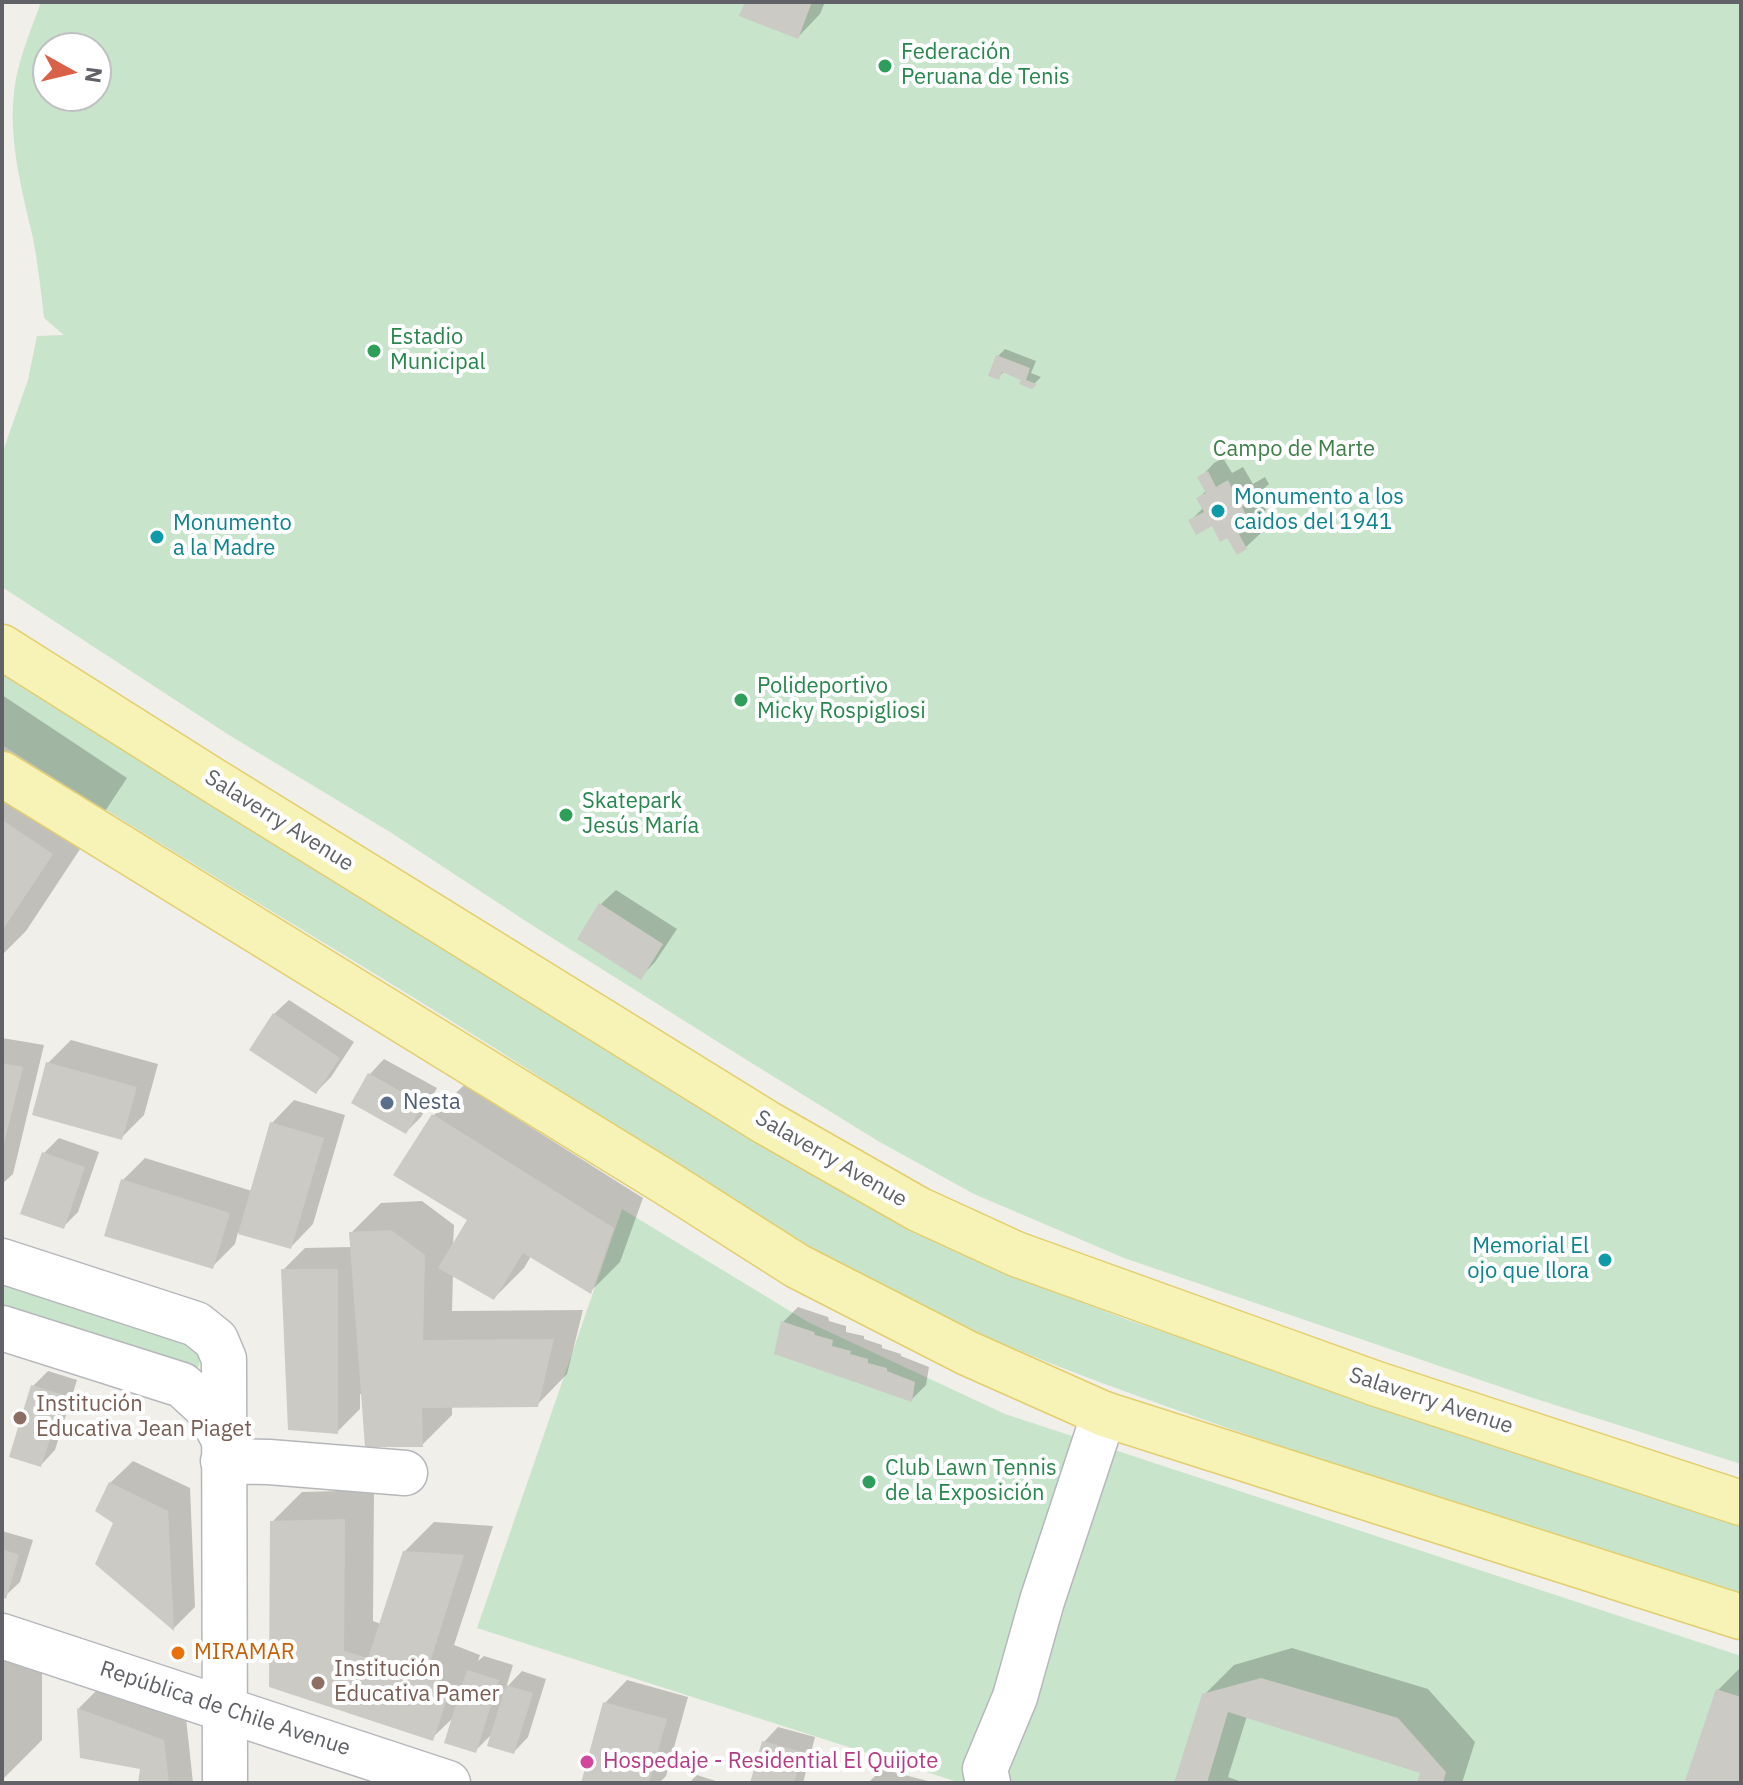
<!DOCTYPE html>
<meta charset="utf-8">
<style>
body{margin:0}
#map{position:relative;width:1743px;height:1785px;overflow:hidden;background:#f0efe9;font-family:"IBM Plex Sans",sans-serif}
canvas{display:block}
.frame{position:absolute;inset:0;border:4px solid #606267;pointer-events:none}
.north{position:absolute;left:32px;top:32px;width:80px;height:80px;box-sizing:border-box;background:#fff;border:2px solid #bfc0c2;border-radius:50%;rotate:98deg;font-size:22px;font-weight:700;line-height:32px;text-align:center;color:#606267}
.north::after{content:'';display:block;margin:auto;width:28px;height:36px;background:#d86147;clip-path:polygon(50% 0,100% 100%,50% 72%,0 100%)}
</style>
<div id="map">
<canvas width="1743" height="1785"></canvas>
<div class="frame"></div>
<div class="north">N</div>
</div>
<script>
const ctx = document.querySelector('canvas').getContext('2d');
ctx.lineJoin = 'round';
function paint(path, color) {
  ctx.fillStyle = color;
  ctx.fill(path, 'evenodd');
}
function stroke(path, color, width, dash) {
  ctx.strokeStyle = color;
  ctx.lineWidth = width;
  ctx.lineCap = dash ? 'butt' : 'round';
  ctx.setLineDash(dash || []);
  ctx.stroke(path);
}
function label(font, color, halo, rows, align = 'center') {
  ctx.font = font + ' "IBM Plex Sans",sans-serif';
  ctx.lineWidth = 8;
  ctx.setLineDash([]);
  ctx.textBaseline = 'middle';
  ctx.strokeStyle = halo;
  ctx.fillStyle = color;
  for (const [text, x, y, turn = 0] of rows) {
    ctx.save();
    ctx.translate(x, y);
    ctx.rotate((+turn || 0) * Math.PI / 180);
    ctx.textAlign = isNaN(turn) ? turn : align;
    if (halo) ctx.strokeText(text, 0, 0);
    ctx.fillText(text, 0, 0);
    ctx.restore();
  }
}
const green = new Path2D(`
 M41,2H1741V1464L1530,1397L1124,1258L974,1194L878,1141L750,1062L538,929L390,832L229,735L2,587V454L28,380L37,336L64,335L44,318C41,291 38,264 33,238C21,186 6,133 16,79C21,53 32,27 41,2ZM48,48H96V96H48Z
 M2,661L1022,1279L1128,1320L1741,1522V1595C1576,1542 1411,1491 1248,1435C1137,1396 1026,1358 920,1306C762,1229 618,1125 469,1032C314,935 156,843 2,745Z
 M622,1209L808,1322L1005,1414L1741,1656V1783H961L477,1628Z
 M2,1270L192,1331L201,1351L199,1366L191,1372L2,1316Z`);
const shadow = new Path2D(`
 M747,2H825L820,14L798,37Z
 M1005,349L1036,361L1031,373L1041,377L1031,387L1024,379L1005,371L998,377V356Z
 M1223,458L1232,473L1243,467L1253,484L1265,477L1269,484L1258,494L1266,510L1255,521L1261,533L1246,547L1213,524L1190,521L1204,507L1199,498L1207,490L1200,478L1214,463Z
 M2,695L127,778L26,931L2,955Z
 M616,890L677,929L655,962L641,977L601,904Z
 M289,1000L354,1042L331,1077L316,1092L274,1014Z
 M2,1038L44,1045L13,1174L2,1184Z
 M71,1040L158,1064L144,1115L121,1138L48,1063Z
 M384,1059L437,1088L421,1117L406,1132L354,1102L370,1074Z
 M464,1085L643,1198L620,1262L590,1292L531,1256L524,1268L494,1298L453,1274L452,1311L583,1310L567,1374L537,1405L452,1406V1415L422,1445L363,1394H360V1409L337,1432L283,1270L305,1248L352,1247L351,1233L381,1203L422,1201L454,1225L453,1247L470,1219L434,1115Z
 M294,1100L345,1115L313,1224L291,1247L238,1232L235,1244L212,1267L123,1180L145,1158L252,1191L272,1123Z
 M59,1138L99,1152L78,1212L63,1227L23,1213L44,1153Z
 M798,1307L828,1317L829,1321L846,1326V1332L864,1336V1339L882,1345V1348L901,1354V1356L929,1367L926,1385L912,1399L783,1322Z
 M48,1371L77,1380L55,1450L41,1465L33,1386Z
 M133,1461L190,1488L195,1607L173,1629L110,1483Z
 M374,1490L373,1621L381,1624L404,1552L434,1522L493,1526L454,1645L480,1655L478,1661L484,1656L513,1665L506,1688L522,1671L546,1679L528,1737L514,1752L493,1733L476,1750L455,1716L432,1738L271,1685L272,1522L302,1492Z
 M2,1531L33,1540L20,1582L5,1596L2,1595Z
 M2,1627L42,1637V1740L2,1780Z
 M1292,1648L1428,1689L1475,1742L1462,1783H1419L1423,1771L1247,1716L1228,1777L1245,1783H1176L1204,1695L1234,1665Z
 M1741,1667V1783H1697L1718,1690Z
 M627,1680L688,1697L666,1776L659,1783H586L605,1703Z
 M101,1686L186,1718L193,1783H140L142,1767L82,1756L79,1708Z
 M778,1727L815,1737L803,1783H752L764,1742Z
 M882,1769L935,1783H868Z
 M697,1775L722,1783H689Z`);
const building = new Path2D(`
 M745,2H812L798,39L739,16Z
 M996,355L1030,368L1026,380L1037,384L1032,389L1019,384L1021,380L1002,372L999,380L988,376Z
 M1208,471L1216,487L1228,480L1237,498L1250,491L1255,500L1242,507L1252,526L1239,534L1247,549L1237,555L1227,538L1220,542L1212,526L1196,535L1188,520L1204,512L1196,498L1206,493L1197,477Z
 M2,820L53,854L2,931Z
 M599,903L663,944L641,980L577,939Z
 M273,1013L340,1058L316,1094L249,1050Z
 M46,1062L137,1087L122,1140L32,1115Z
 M2,1063L23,1067L3,1147H2Z
 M368,1073L423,1104L406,1134L351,1103Z
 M432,1114L614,1228L591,1294L523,1253L494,1300L438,1268L467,1220L393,1175Z
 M270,1122L324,1138L291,1249L238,1234Z
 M42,1152L85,1167L64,1229L20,1214Z
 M121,1179L230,1213L213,1269L104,1236Z
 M391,1230L425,1255L423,1340L554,1339L538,1407L422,1408L423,1447H365L349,1232Z
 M281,1269H338V1434L288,1430Z
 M781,1321L814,1332L815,1335L833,1340L832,1346L851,1351L850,1354L868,1359V1363L887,1368V1371L915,1382L912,1402L774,1354Z
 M31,1385L64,1395L41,1467L9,1457Z
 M109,1482L168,1511L174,1631L95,1564L113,1523L95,1511Z
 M345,1519L344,1651L368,1658L403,1551L464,1555L426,1675L452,1685L433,1741L269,1687L270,1521Z
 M2,1549L19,1555L6,1599L2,1597Z
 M467,1670L499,1680L476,1753L444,1743Z
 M1261,1678L1398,1718L1446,1772L1443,1783H1417L1420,1773L1228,1712L1207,1783H1174L1202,1694Z
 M506,1685L533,1693L514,1754L487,1746Z
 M1716,1689L1741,1697V1783H1691L1685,1781Z
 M603,1702L667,1719L649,1783H581Z
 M77,1708L164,1740L169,1783H138L140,1769L80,1758Z
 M762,1741L802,1752L794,1783H750Z`);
const minor = new Path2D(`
 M2,1261L196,1324L216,1340L224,1359L225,1783
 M2,1328L182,1385L206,1407L223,1438
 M223,1461L269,1462L405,1473
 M2,1636L448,1783
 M988,1783L985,1769L1015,1697L1042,1601L1104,1414`);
const major = new Path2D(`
 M2,647L211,779L767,1123L918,1209L1016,1254L1377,1384L1741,1503
 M2,774L673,1187L797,1266L967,1353L1104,1414L1741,1617`);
const markers = [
 [885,66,8,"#2e9e5b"],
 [374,351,8,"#2e9e5b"],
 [1218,511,8,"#0f9aa8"],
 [157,537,8,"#0f9aa8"],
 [741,700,8,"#2e9e5b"],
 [566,815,8,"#2e9e5b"],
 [387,1103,8,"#5c6f8a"],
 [1605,1260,8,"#0f9aa8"],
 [20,1418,8,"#8d6e63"],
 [869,1482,8,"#2e9e5b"],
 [178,1653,8,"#e8710a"],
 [318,1683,8,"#8d6e63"],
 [587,1762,8,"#d1479c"]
];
const leisureNames = [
 ["Federación",901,53],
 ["Peruana de Tenis",901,78],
 ["Estadio",390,338],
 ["Municipal",390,363],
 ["Polideportivo",757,687],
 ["Micky Rospigliosi",757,712],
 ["Skatepark",582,802],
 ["Jesús María",582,827],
 ["Club Lawn Tennis",885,1469],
 ["de la Exposición",885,1494]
];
const parkNames = [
 ["Campo de Marte",1294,450]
];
const cultureNames = [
 ["Monumento a los",1234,498],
 ["caidos del 1941",1234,523],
 ["Monumento",173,524],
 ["a la Madre",173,549],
 ["Memorial El",1589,1247,"right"],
 ["ojo que llora",1589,1272,"right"]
];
const streetNames = [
 ["Salaverry Avenue",279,821,32],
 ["Salaverry Avenue",831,1159,30],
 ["Salaverry Avenue",1431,1401,18],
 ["República de Chile Avenue",225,1709,18]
];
const serviceNames = [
 ["Nesta",403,1103]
];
const educationNames = [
 ["Institución",36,1405],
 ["Educativa Jean Piaget",36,1430],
 ["Institución",334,1670],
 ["Educativa Pamer",334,1695]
];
const foodNames = [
 ["MIRAMAR",194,1653]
];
const hotelNames = [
 ["Hospedaje - Residential El Quijote",603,1762]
];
paint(green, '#c8e4cb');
paint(shadow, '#0003');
paint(building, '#cccac5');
stroke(minor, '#b6b7bb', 47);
stroke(major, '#e3ce6f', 47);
stroke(minor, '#fff', 44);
stroke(major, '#f7f3b7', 44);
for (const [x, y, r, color] of markers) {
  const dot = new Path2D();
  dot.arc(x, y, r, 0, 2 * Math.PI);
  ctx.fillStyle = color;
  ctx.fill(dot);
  stroke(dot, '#fff', 3);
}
label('22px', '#27864d', '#fff', leisureNames, 'left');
label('22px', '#3f7f48', '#fff', parkNames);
label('22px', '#0d838f', '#fff', cultureNames, 'left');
label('22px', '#606267', '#fff', streetNames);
label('22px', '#4e5e75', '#fff', serviceNames, 'left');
label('22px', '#785e54', '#fff', educationNames, 'left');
label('22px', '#c56008', '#fff', foodNames, 'left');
label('22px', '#b23c85', '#fff', hotelNames, 'left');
</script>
